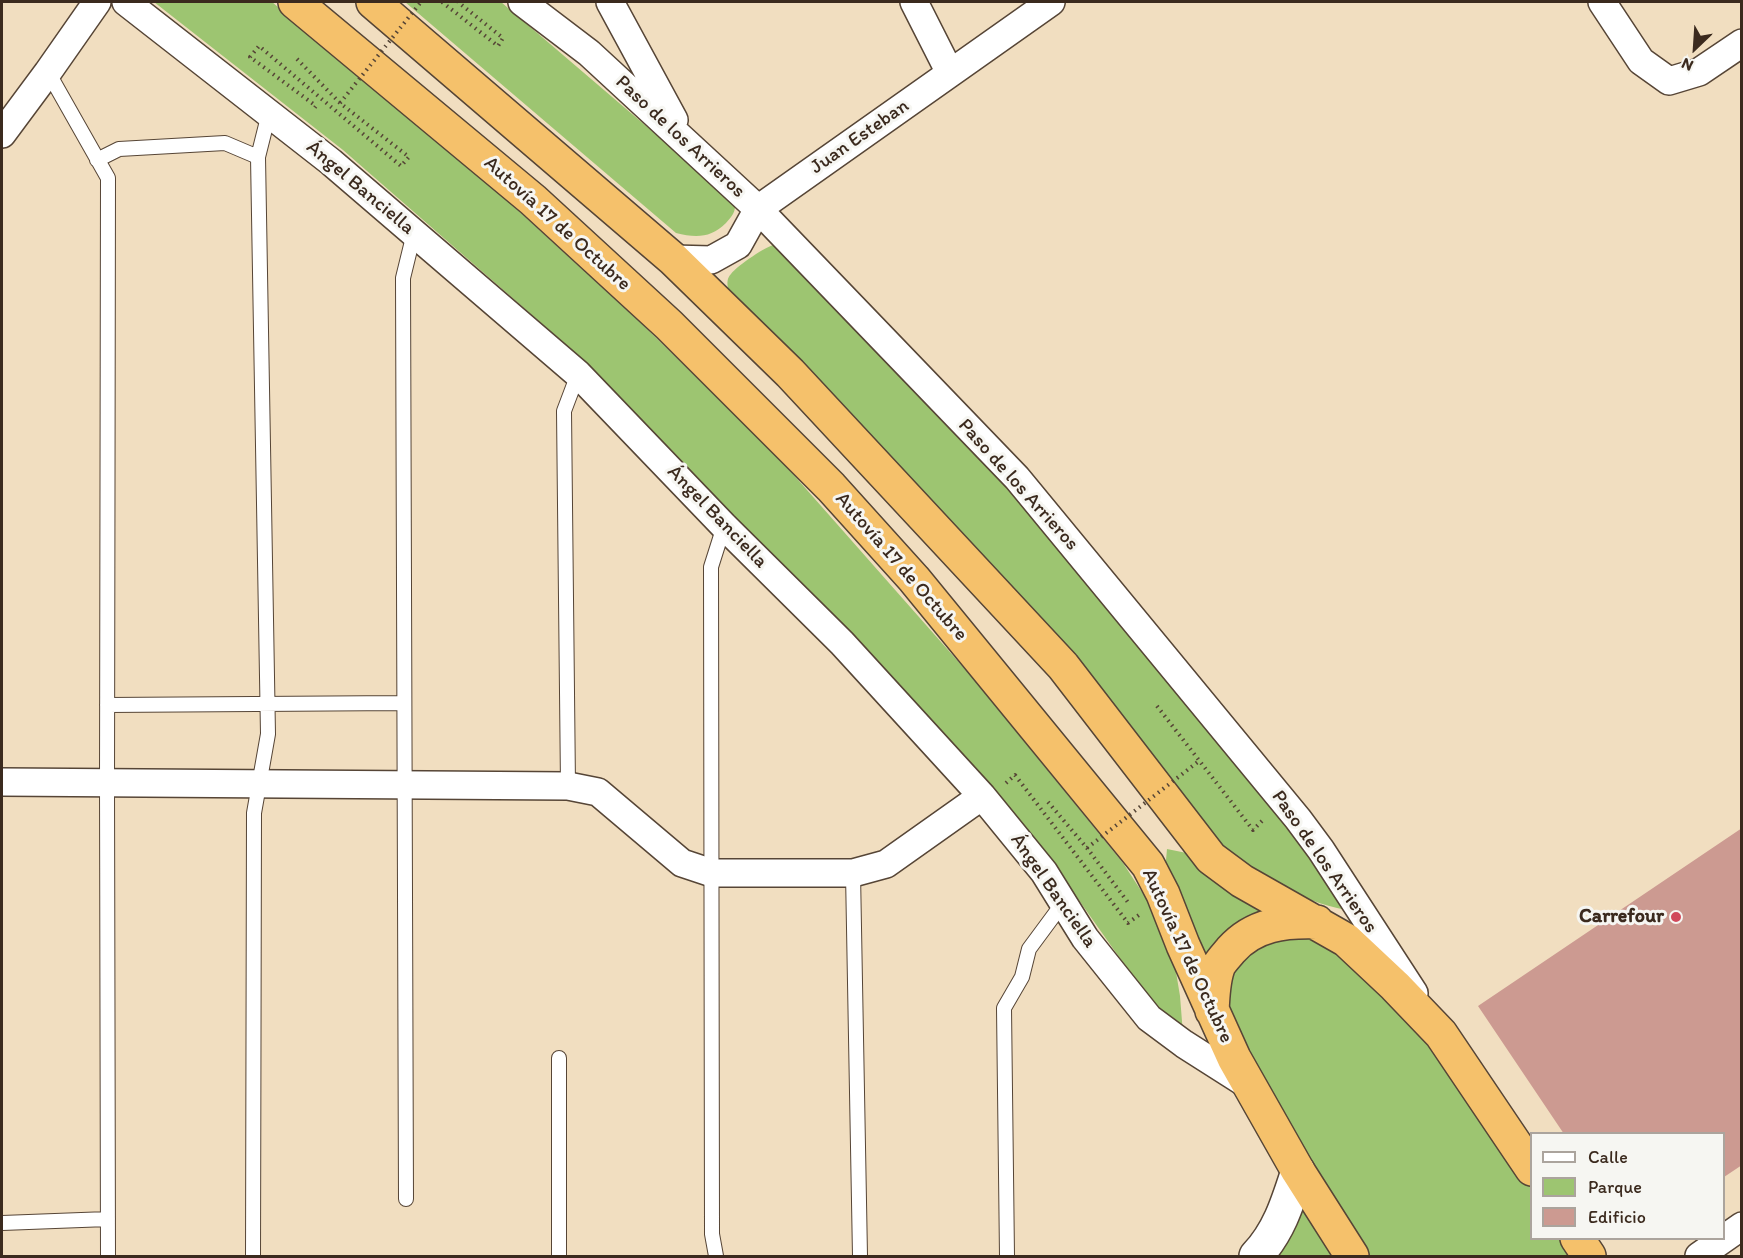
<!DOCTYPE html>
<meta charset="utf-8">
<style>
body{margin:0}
#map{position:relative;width:1743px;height:1258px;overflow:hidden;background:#f1dec0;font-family:Itim,sans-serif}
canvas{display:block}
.frame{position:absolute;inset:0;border:3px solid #3b2a1e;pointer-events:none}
.legend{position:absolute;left:1530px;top:1132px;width:195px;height:108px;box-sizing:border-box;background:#f6f6f2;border:2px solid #aba49d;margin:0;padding:8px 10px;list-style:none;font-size:18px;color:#3b2a1e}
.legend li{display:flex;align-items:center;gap:12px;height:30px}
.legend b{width:30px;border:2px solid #aba49d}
.north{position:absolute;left:1665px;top:18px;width:60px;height:60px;-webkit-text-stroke:4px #f6f6f2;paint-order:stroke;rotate:205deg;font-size:16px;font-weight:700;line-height:24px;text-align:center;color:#3b2a1e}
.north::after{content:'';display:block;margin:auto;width:21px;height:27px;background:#3b2a1e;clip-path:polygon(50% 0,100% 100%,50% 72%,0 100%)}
</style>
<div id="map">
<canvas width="1743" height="1258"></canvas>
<div class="frame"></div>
<ul class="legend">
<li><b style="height:8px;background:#fff"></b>Calle</li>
<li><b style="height:16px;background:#9dc571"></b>Parque</li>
<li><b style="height:16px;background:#cc9a91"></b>Edificio</li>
</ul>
<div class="north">N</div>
</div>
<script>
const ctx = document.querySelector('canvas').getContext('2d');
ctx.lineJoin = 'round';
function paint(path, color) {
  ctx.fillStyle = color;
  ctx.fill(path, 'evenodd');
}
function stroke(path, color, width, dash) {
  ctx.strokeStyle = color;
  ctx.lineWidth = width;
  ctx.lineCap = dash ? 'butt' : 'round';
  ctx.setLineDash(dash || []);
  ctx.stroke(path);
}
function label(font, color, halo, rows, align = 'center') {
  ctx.font = font + ' Itim,sans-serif';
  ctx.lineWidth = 6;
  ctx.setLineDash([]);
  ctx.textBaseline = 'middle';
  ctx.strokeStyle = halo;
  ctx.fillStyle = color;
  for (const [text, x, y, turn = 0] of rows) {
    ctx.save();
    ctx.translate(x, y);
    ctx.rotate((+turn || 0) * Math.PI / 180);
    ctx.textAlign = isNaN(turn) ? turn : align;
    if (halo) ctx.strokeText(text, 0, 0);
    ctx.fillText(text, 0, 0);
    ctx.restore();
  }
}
const green = new Path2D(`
 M154,2H272L498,192L641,323L777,456L971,676L1123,863L1153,909L1174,960L1180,996L1183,1034L1143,991L1047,855L988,785L588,364L343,150Z
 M405,2H501L735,202C736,212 732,216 726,223C711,238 696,238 676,233Z
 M777,244L1012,484L1283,814L1346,910C1298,901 1261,875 1219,850L818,385L728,288C727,283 727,278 731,274C737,266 767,245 777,244Z
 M1167,849L1211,858L1346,940L1531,1171L1532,1238L1576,1239L1588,1256H1256L1298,1171L1163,894Z`);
const building = new Path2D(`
 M1742,828V1165L1724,1177V1134H1564L1478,1006Z`);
const path = new Path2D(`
 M442,2L498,46L503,38L458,2
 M297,59L340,103L409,157L401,166L259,46L250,57L316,106L312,111
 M1157,706L1253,830L1262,821
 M1006,783L1015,775L1128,923L1139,915
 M1048,802L1087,848L1130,905`);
const service = new Path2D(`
 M48,72L108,178L107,784L108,1256
 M97,160L119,149L225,143L258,157
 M107,705L404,703
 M568,786L564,411L578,374
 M853,873L860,1256
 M406,1199L403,278L414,233
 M2,1223L108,1219
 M253,1256L254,813L268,734L258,157L269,113
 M559,1256V1058
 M716,1256L712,1234L711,567L724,526
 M1007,1256L1004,1008L1022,977L1029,949L1063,903`);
const minor = new Path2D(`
 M126,2L331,162L578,374L724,526L842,643L982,796L1044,872L1085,938L1149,1018L1184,1044L1250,1086
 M522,2L589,53L758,209L1017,478L1298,819L1321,850L1414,993
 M610,2L674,120
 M914,2L950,73
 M1602,2L1641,61L1669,81L1699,72L1742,43
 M2,134L48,72L97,2
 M673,259L711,260L738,245L758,209L1051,2
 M2,782L568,786L598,792L682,863L712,873H853L886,864L982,796
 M1699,1256L1742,1226`);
const tertiary = new Path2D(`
 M1256,1256C1279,1232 1288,1202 1298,1171`);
const trunk = new Path2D(`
 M295,2L533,200L669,325L831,487L914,579L1148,865L1163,894L1183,945L1234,1058L1298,1171L1352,1256
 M373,2L673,259L790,373L1063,666L1211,858L1242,881L1346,940L1395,986L1441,1034L1532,1169
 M1212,1011C1213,996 1213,979 1219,965C1222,960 1227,955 1231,950C1254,924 1285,921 1317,922
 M1577,1238L1589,1256`);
const pathBridge = new Path2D(`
 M340,103L421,2
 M1087,848L1199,761`);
const markers = [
 [1676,917,6,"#d1495b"]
];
const streetNames = [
 ["Paso de los Arrieros",680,137,43],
 ["Juan Esteban",860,137,-35],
 ["Ángel Banciella",360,188,40],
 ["Autovía 17 de Octubre",557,224,42],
 ["Paso de los Arrieros",1018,485,48],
 ["Ángel Banciella",717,517,46],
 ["Autovía 17 de Octubre",901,567,49],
 ["Paso de los Arrieros",1324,862,55],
 ["Ángel Banciella",1053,891,55],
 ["Autovía 17 de Octubre",1187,956,65]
];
const poiNames = [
 ["Carrefour",1664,917]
];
paint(green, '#9dc571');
paint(building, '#cc9a91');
stroke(service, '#564536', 16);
stroke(minor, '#564536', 30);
stroke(tertiary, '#564536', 36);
stroke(trunk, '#564536', 36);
stroke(path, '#564536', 4, [1.5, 4.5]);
stroke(service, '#fff', 14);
stroke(minor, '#fff', 27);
stroke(tertiary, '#fff', 33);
stroke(trunk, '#f5c16b', 33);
stroke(pathBridge, '#564536', 4, [1.5, 4.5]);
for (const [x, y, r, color] of markers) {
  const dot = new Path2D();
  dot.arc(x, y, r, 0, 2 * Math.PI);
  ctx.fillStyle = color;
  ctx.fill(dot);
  stroke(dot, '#f6f6f2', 2);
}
label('20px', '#3b2a1e', '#f6f6f2', streetNames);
label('bold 20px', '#3b2a1e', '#f6f6f2', poiNames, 'right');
</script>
